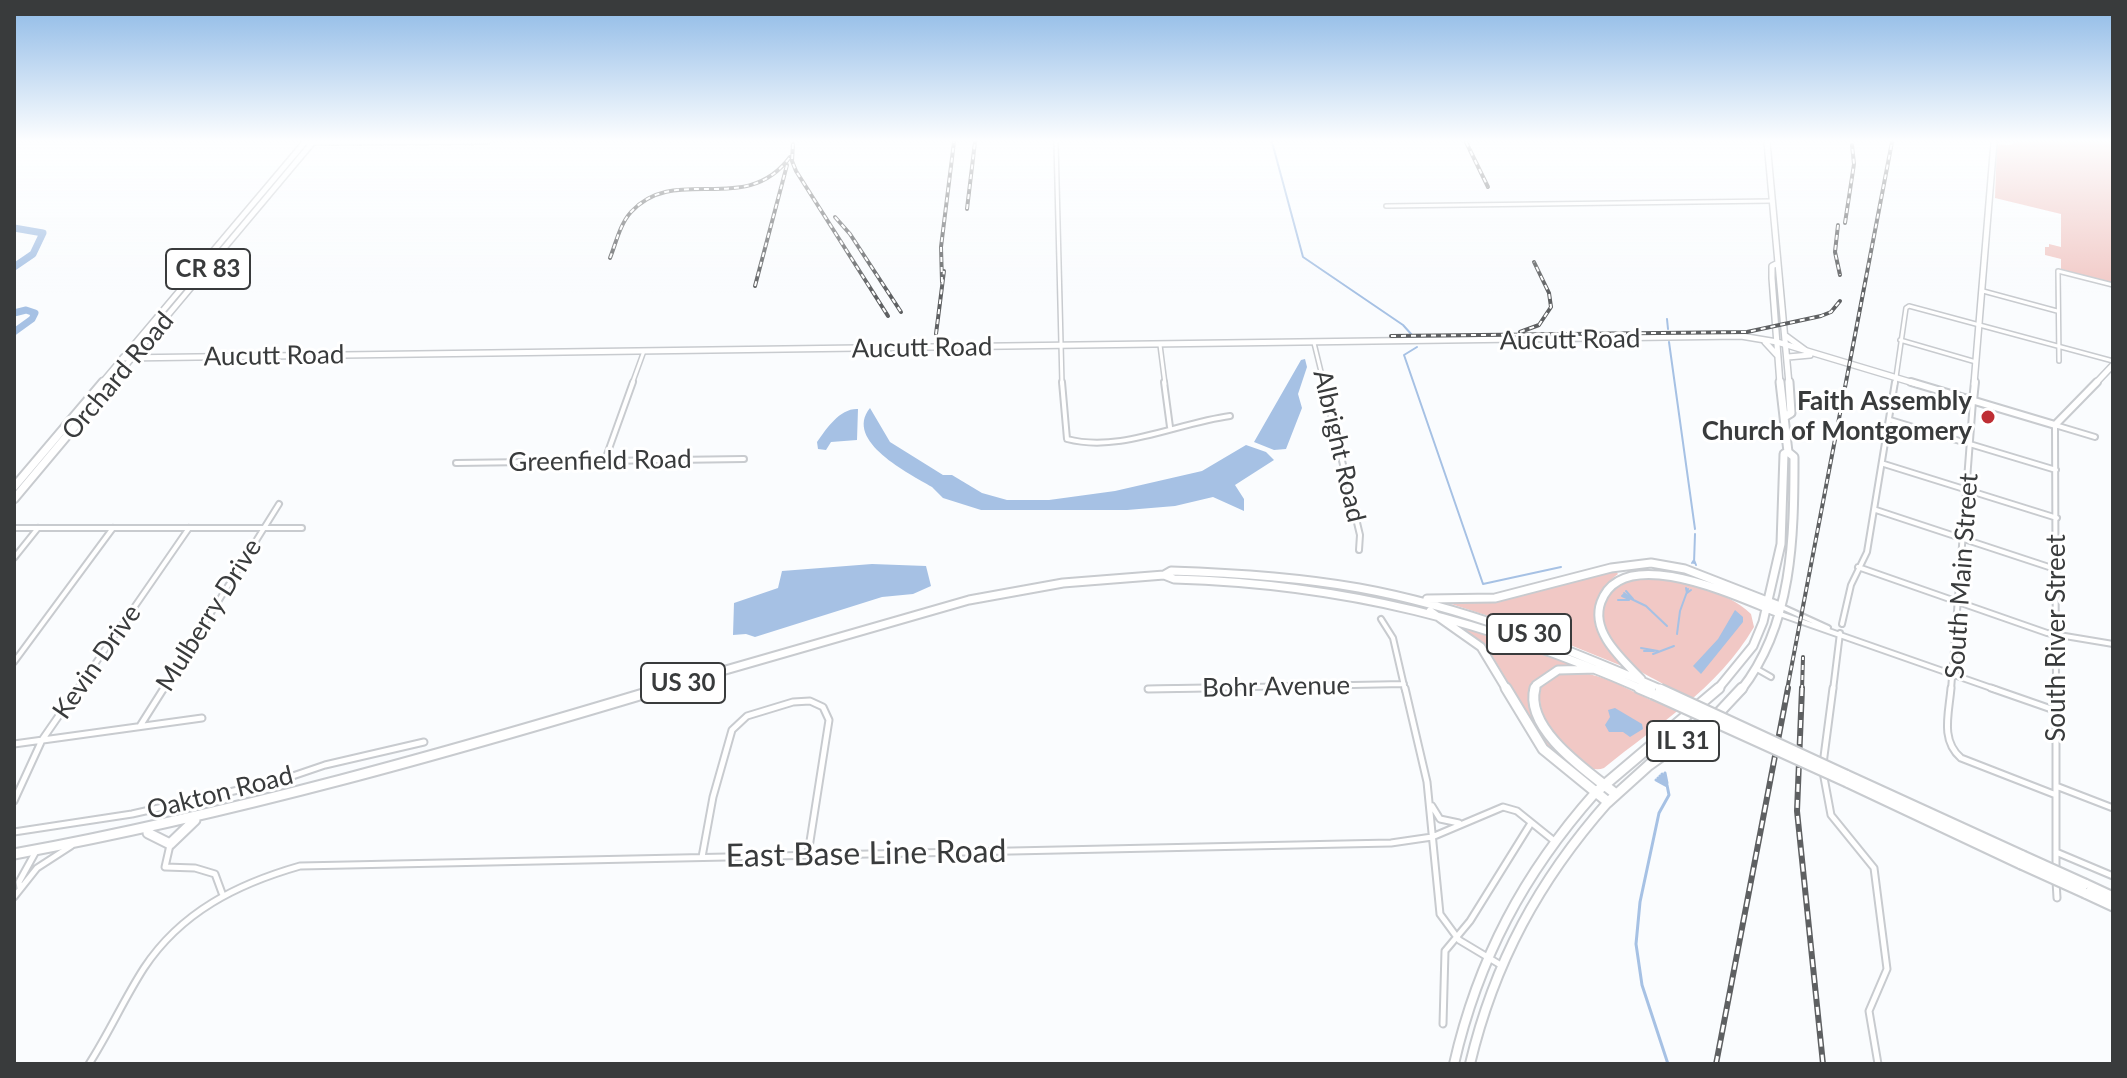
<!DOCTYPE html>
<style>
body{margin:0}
#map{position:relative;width:2127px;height:1078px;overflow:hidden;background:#fafcfe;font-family:Lato,sans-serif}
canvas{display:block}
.frame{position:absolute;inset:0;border:16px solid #393b3c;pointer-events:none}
</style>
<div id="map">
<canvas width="2127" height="1078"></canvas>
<div class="frame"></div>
</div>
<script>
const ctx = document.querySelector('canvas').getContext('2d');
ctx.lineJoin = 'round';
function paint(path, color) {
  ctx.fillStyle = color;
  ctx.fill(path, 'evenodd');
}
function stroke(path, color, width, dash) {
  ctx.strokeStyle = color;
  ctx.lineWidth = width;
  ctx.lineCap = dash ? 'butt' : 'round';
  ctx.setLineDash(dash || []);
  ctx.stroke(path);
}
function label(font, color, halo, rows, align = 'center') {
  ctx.font = font + ' Lato,sans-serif';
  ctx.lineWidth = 6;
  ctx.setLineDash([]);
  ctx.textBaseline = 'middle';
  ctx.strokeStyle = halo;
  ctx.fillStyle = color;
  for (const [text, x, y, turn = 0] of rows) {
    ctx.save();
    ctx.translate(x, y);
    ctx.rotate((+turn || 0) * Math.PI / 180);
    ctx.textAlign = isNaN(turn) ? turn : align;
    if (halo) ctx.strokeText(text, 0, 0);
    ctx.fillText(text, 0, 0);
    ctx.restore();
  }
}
const green = new Path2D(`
 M2016,142H2113V284L2061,271V259L2045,255V247H2049V244L2061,247V214L1995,198L1997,144L2010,145Z
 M1615,570L1618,574C1578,604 1598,640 1627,668L1538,632L1445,602H1489Z
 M1643,577C1675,580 1728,590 1751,614L1754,627C1717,690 1659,723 1604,768C1565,783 1490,652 1589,674C1611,679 1633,692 1653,701L1670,688C1658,680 1643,675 1632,665C1596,633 1587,590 1643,577Z
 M1457,625L1483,631L1580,666C1559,665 1540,670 1532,690L1548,740L1590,778L1587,782L1547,748L1493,657Z`);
const water = new Path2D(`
 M1305,359L1307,367L1298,394L1302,408L1286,449L1274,450L1254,442L1301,360Z
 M870,408L890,442L943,475H952L982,493L1007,500H1049L1115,491L1202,471L1246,445L1266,452L1274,460L1235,485L1244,499V511L1213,497L1175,506L1127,510H981L943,498L932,487C910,474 843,441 870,408Z
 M858,409L857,440L831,442L826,450L818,449L817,442C827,428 840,408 858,409Z
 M872,564L926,566L931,586L913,594L882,597L755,637L746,634L733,635L734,603L778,588L782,571Z
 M1735,610L1743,617V622L1701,674L1693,666L1718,639Z
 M1615,708L1642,724L1643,729L1630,737L1623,732H1609L1605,725L1610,717L1608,710Z`);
const streamFar1 = new Path2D(`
 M1272,142L1303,257L1403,325L1412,335
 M1667,319L1668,329
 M1669,342L1695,529
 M1417,347L1404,355L1483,584L1561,567
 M1692,563L1694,560L1696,565
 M1694,563L1695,534
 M1686,588L1687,593L1691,590
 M1626,591L1633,599
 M1624,593L1629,597
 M1623,595L1646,606L1667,626
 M1622,596L1629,599
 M1618,600H1629
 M1677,634L1680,611L1688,589
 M1641,648L1658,651
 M1644,651H1654
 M1653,654L1674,646`);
const stream = new Path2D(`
 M1665,773L1667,783
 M1662,774L1666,782
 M1660,776L1667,785L1669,795L1659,813L1640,902L1636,944L1642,985L1668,1064
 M1658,778L1664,783
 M1656,780L1667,786`);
const river = new Path2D(`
 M14,228L43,233L33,254L14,267
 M14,313L26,310L35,313L32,319L14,332`);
const streetFar2 = new Path2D(`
 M1056,142L1062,384
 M304,143L488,142
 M1386,206L1772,201
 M1983,291L2057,311
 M1900,340L1976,362
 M1314,343L1324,384
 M1160,345L1165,384
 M2059,361L2058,271L2113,285
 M632,384L644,351
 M1895,384L1906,308L1909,306L2113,361`);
const streetFar1 = new Path2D(`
 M1062,382L1067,439C1120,453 1177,423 1230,416
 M1164,382L1170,427
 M1323,382L1360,535L1359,550
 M1890,420L2056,470
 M605,460L633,382
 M456,463L744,459
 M1884,464L2057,518
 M1876,510L2058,570
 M14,528H302
 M14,558L38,528
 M1858,567L2047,633L2113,644
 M1782,607L1828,628
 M1780,614L1997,690
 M1381,619L1393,638L1405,690
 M1842,624L1851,585L1867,552L1895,382
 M14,662L113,528
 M1757,669L1771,677
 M1148,689L1404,684
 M77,690L189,528
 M163,690L279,504
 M1833,690L1840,633
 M1951,690L1973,401
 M2056,690L2055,425L2095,437`);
const street = new Path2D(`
 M1405,688L1427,782L1440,914L1459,940L1499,964
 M1951,688C1949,713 1940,740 1961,758L2056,795
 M1991,688L2057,711
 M2056,688V869
 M1148,689L1207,688
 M140,726L164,688
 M14,744L202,718
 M1823,764L1833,688
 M1823,772L1831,815L1874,868L1887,969L1869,1011L1878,1064
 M2056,786L2113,808
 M14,801L42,740L78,688
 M1432,806L1440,819L1459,823
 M14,832L132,814L278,781L325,765L424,742
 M170,845L165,867L195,868L215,874L222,893
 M2056,852L2113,876
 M702,857L713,797L732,730L747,716L793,702L810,701L823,707L829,720L808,854
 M2056,881L2057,898
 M20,888L19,882L35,853
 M14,897L37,868L71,846
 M1443,1024L1445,951L1470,921L1531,823
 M89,1064C109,1033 124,999 144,968C181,912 237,884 300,866L1391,843L1432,837L1503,807L1517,811L1553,840`);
const secondaryFar2 = new Path2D(`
 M123,358L1741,336L1777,342L1917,384
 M1974,384L1994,142
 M2095,384L2113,365`);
const secondaryFar1 = new Path2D(`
 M1911,382L2055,425L2097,382
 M1973,401L1975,382`);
const secondary = new Path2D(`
 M1454,1064C1478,959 1524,873 1595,793
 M1470,1064C1494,963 1539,880 1608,802`);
const primaryFar2 = new Path2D(`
 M1767,142L1789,384
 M1776,264L1772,266V278L1780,384
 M1786,336L1805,350
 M1765,342L1777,355
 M1788,357L1810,355
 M101,384L305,142
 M110,384L313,142`);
const primaryFar1 = new Path2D(`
 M1786,416L1791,413L1789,382
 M14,487L103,382
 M14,499L112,382
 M1164,575L1174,579C1346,584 1487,621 1644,690
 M1427,599L1495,598L1611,568L1651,563L1685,569L1780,606
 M1430,611L1481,647L1507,690
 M1641,679C1622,659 1590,632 1601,602C1623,541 1740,598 1779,613
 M656,690L969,600L1063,583L1164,575L1171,571C1235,573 1297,577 1359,588C1464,607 1563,647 1660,689
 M1534,690L1536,685L1558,670L1597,669
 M1717,690L1753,646L1763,622L1781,544L1784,454L1788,452L1780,382
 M1741,690C1793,624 1794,537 1794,457L1788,452`);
const primary = new Path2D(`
 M1506,688L1543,749L1608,802L1649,765L1713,719L1742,688
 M1535,688C1524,729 1587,771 1616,794
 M1639,688L1653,694
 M1846,775L2023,856
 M1847,782L2021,864
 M1595,793L1719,688
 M148,833L170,844L195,820
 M14,854C236,813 447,753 663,688
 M2085,884L2113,897
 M2085,893L2113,906`);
const railFar1 = new Path2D(`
 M1466,142L1488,187
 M793,144L792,161L796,171L888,316
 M967,209L975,142
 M835,217L850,234L901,312
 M1845,223L1854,164L1852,145
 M1838,225L1835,252L1840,275
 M610,258C616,243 620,224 631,212C676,163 745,218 790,157
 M942,282L941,247L954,142
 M755,286L787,165
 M1520,332L1539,325L1551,307L1549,293L1534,262
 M936,334L944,271
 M1391,336L1747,332L1821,316L1831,312L1840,301
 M1787,690L1892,142
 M1802,690L1803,657`);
const rail = new Path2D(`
 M1802,688L1797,811L1823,1064
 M1716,1064L1788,688`);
const primaryBridge = new Path2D(`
 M1660,689L1846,775
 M1653,694L1847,782
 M2023,856L2085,884
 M2021,864L2085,893`);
const markers = [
 [1988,417,8,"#be2e34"]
];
const shields = [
 [208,269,84],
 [1529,634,84],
 [683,683,84],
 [1683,741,72]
];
const shieldNames = [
 ["CR 83",208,269],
 ["US 30",1529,634],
 ["US 30",683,683],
 ["IL 31",1683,741]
];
const streetNames = [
 ["Aucutt Road",1570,340,-1],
 ["Aucutt Road",922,348,-1],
 ["Aucutt Road",274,356,-1],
 ["Orchard Road",118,376,-50],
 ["Albright Road",1339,446,77],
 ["Greenfield Road",600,461,-1],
 ["South Main Street",1962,576,-86],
 ["Mulberry Drive",209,615,-58],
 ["South River Street",2057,638,-90],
 ["Kevin Drive",97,662,-55],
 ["Bohr Avenue",1276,687,-1],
 ["Oakton Road",220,793,-14]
];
const poiNames = [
 ["Faith Assembly",1972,402],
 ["Church of Montgomery",1972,432]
];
const nearStreetnames = [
 ["East Base Line Road",866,854,-1]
];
paint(green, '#f1c8c5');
paint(water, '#a6c1e4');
stroke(streamFar1, '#a6c1e4', 2);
stroke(stream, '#a6c1e4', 3);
stroke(river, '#a6c1e4', 7);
stroke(streetFar2, '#c8cbcf', 6);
stroke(streetFar1, '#c8cbcf', 8);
stroke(street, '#c8cbcf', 9);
stroke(secondaryFar2, '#c8cbcf', 8);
stroke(secondaryFar1, '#c8cbcf', 10);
stroke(secondary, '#c8cbcf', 12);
stroke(primaryFar2, '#c8cbcf', 8);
stroke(primaryFar1, '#c8cbcf', 11);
stroke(primary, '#c8cbcf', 13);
stroke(streetFar2, '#fff', 3);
stroke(streetFar1, '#fff', 4);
stroke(street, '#fff', 5);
stroke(secondaryFar2, '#fff', 5);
stroke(secondaryFar1, '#fff', 6);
stroke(secondary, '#fff', 8);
stroke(primaryFar2, '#fff', 5);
stroke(primaryFar1, '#fff', 7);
stroke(primary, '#fff', 9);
stroke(railFar1, '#5e6062', 4);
stroke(rail, '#5e6062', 6);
stroke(railFar1, '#fff', 2, [5]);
stroke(rail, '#fff', 3, [8]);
stroke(primaryBridge, '#c8cbcf', 13, []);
stroke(primaryBridge, '#fff', 9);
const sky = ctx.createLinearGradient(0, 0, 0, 293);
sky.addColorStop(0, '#8db9e6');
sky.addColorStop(0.48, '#fdfeff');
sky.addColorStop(1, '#fdfeff00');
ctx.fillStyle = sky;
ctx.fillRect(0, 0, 2127, 293);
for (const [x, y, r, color] of markers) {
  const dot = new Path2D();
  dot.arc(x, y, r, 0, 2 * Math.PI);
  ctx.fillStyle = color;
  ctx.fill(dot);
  stroke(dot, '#fff', 3);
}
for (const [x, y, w] of shields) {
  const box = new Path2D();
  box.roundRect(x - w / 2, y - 20, w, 40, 6);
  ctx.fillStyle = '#fff';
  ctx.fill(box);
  stroke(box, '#393b3c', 2);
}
label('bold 24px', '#393b3c', null, shieldNames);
label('26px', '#393b3c', '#fff', streetNames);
label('bold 26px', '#393b3c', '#fff', poiNames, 'right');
label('32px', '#393b3c', '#fff', nearStreetnames);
</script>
